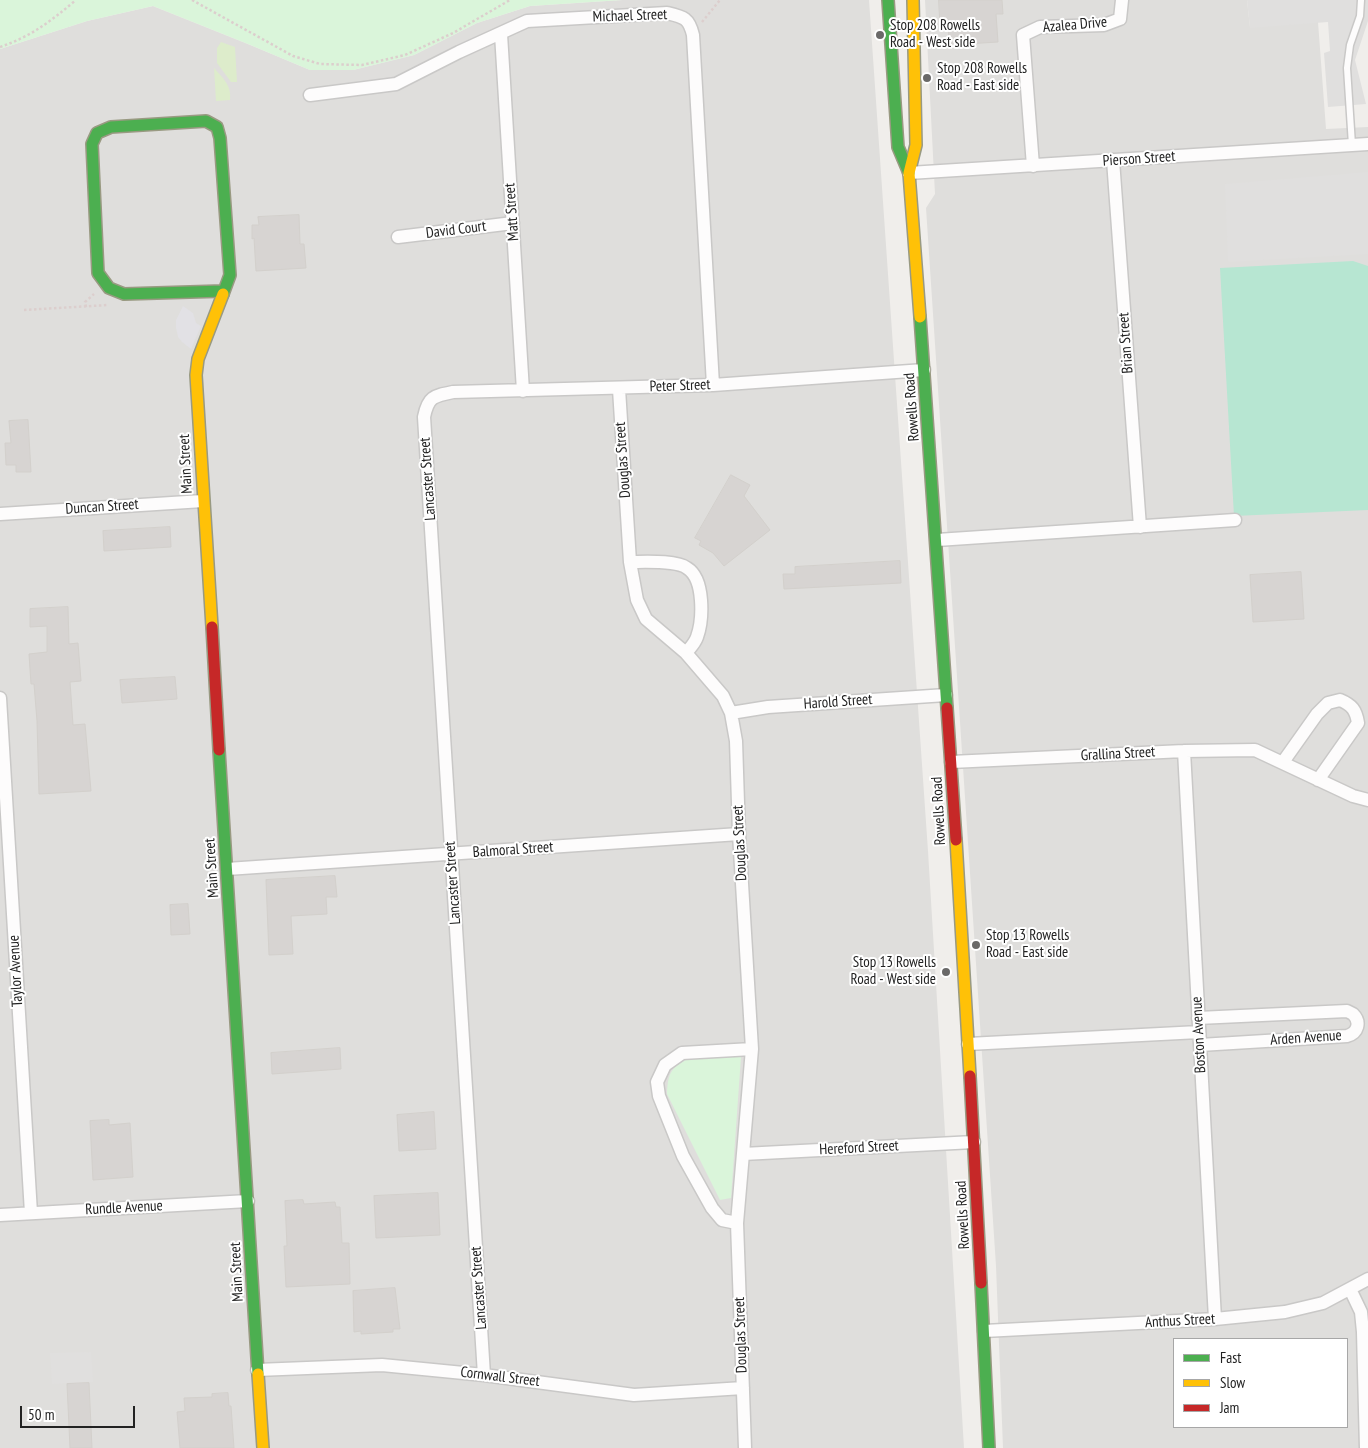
<!DOCTYPE html>
<style>
body{margin:0}
#map{position:relative;width:1368px;height:1448px;overflow:hidden;background:#f0eeeb;font-family:"PT Sans Narrow",sans-serif}
canvas{display:block}
.legend{position:absolute;left:1173px;top:1338px;width:175px;height:90px;box-sizing:border-box;background:#fff;border:1px solid #a7a7a7;margin:0;padding:6px 9px;list-style:none;font-size:15px;color:#222}
.legend li{display:flex;align-items:center;gap:10px;height:25px}
.legend b{width:25px;border:1px solid #a7a7a7}
.scale{position:absolute;left:20px;top:1406px;width:115px;height:22px;box-sizing:border-box;border:2px solid #222;border-top:0;padding-left:6px;font-size:15px;line-height:18px;white-space:nowrap;color:#222;-webkit-text-stroke:4px #fff;paint-order:stroke}
</style>
<div id="map">
<canvas width="1368" height="1448"></canvas>
<ul class="legend">
<li><b style="height:6px;background:#4caf50"></b>Fast</li>
<li><b style="height:6px;background:#ffc107"></b>Slow</li>
<li><b style="height:6px;background:#c62828"></b>Jam</li>
</ul>
<div class="scale">50 m</div>
</div>
<script>
const ctx = document.querySelector('canvas').getContext('2d');
ctx.lineJoin = 'round';
function paint(path, color) {
  ctx.fillStyle = color;
  ctx.fill(path, 'evenodd');
}
function stroke(path, color, width, dash) {
  ctx.strokeStyle = color;
  ctx.lineWidth = width;
  ctx.lineCap = dash ? 'butt' : 'round';
  ctx.setLineDash(dash || []);
  ctx.stroke(path);
}
function label(font, color, halo, rows, align = 'center') {
  ctx.font = font + ' "PT Sans Narrow",sans-serif';
  ctx.lineWidth = 4;
  ctx.setLineDash([]);
  ctx.textBaseline = 'middle';
  ctx.strokeStyle = halo;
  ctx.fillStyle = color;
  for (const [text, x, y, turn = 0] of rows) {
    ctx.save();
    ctx.translate(x, y);
    ctx.rotate((+turn || 0) * Math.PI / 180);
    ctx.textAlign = isNaN(turn) ? turn : align;
    if (halo) ctx.strokeText(text, 0, 0);
    ctx.fillText(text, 0, 0);
    ctx.restore();
  }
}
const residential = new Path2D(`
 M622,0H869L928,851L964,1448H0V49L87,21L153,6L248,44L310,70H353L414,55L477,23L530,6Z
 M925,0H1247L1250,27L1318,22L1326,129L1368,127V1448H1003L996,1266L926,208L935,194ZM1174,1339H1347V1427H1174Z`);
const grass = new Path2D(`
 M221,42L235,47L237,82H231L217,63V48Z
 M214,68C223,78 232,86 230,100L216,101Z`);
const park = new Path2D(`
 M0,0H622L530,6L477,23L414,55L353,70H310L248,44L153,6L87,21L0,49Z
 M692,1057H741L731,1198L720,1200L667,1094C668,1072 671,1067 692,1057Z`);
const pitch = new Path2D(`
 M1353,261L1368,266V510L1234,516L1220,268Z`);
const parking = new Path2D(`
 M1247,0H1368V21L1355,60L1366,104L1328,107L1324,53L1330,51L1328,22L1250,28Z
 M1368,172V254L1228,262L1225,184Z
 M91,1352L93,1382L52,1384L50,1353Z`);
const plaza = new Path2D(`
 M183,306L193,313L196,323L201,326L191,349L182,342L178,337L176,328V320Z`);
const building = new Path2D(`
 M939,0H1002L1003,14H996L998,42L949,45L948,19H940Z
 M299,215L300,244H304L306,268L256,271L254,238L252,239V225H259L258,217Z
 M28,420L31,472H16V465H6L5,443H11L9,421Z
 M731,475L750,485L744,496L770,530L724,566L713,553L699,545L701,541L695,538Z
 M170,527L171,547L104,551L103,531Z
 M900,561L901,583L784,589L783,574H795V567Z
 M1301,572L1304,619L1253,622L1250,575Z
 M68,607L69,644L78,643L81,681L70,682L73,725L85,724L91,791L39,794L37,721L34,684H31L29,654L47,652V626L30,627V609Z
 M175,677L177,699L122,703L120,680Z
 M335,876L337,897H326L327,914L291,916L293,954L269,955L266,880Z
 M188,904L190,934L171,935L170,905Z
 M340,1048L341,1069L272,1074L271,1053Z
 M434,1112L436,1149L399,1151L397,1115Z
 M109,1120V1125L130,1123L133,1177L93,1180L90,1121Z
 M438,1193L440,1235L376,1238L374,1196Z
 M303,1200L304,1204L335,1202L336,1207H340L342,1243H349L350,1284L286,1287L284,1246H287L285,1201Z
 M395,1288L400,1329H393V1332L361,1334V1331L354,1332L353,1291Z
 M89,1383L92,1448H70L67,1384Z
 M228,1393L229,1406H231L234,1448H180L177,1412L185,1411L184,1398L212,1397V1394Z`);
const path = new Path2D(`
 M192,0L293,56L320,64L362,65L405,55L453,33L510,0
 M702,22L720,0
 M0,47C32,36 51,21 76,0
 M86,307L85,302L94,294
 M24,310L108,305`);
const lane = new Path2D(`
 M1352,145L1347,68L1350,45L1360,16L1361,0`);
const street = new Path2D(`
 M501,34L523,391
 M310,95L396,84L459,52L527,21L667,13C684,17 689,18 693,35L713,385
 M1113,160L1140,527
 M1033,166L1023,35L1040,27L1104,25L1120,19L1122,0
 M909,173L1368,144
 M398,237L513,223
 M619,389L630,562L637,600L646,619L686,653L723,696L731,713L736,741L739,834L752,1049L737,1223L745,1448
 M0,514L203,501
 M937,540L1235,520
 M630,562C644,562 676,560 687,568C705,579 703,620 697,637C695,643 690,648 686,653
 M0,698L31,1213
 M731,713L768,707L946,695
 M1184,751L1215,1319
 M951,762L1184,751L1255,750L1353,796L1368,800
 M1283,762L1317,714L1328,703L1340,700C1352,705 1356,710 1358,723L1318,780
 M227,869L739,834
 M1198,1018L1347,1011L1353,1014C1361,1022 1358,1033 1347,1036L1200,1045
 M968,1044L1199,1032
 M743,1154L974,1142
 M0,1215L248,1201
 M737,1223L722,1220L712,1208L683,1156L659,1096L657,1082L665,1065L682,1053L752,1049
 M1350,1289L1361,1312L1363,1332L1366,1448
 M984,1331L1215,1319L1285,1312L1323,1303L1368,1279
 M257,1370L382,1365L484,1375L634,1395L743,1388
 M484,1375L424,417C428,397 433,396 453,392L713,385L924,370`);
const fast = new Path2D(`
 M888,0L898,147L909,173
 M223,294L230,275L220,138L217,127L206,121L111,127L97,133L92,144L98,273L109,288L124,294L223,291
 M920,317L947,708
 M219,750L258,1374
 M981,1283L989,1448`);
const slow = new Path2D(`
 M913,0L916,145L909,173L920,317
 M212,627L196,375L198,359L223,294
 M956,840L970,1076
 M258,1374L263,1448`);
const jam = new Path2D(`
 M212,627L219,750
 M947,708L956,840
 M970,1076L981,1283`);
const markers = [
 [880,35,5,"#6a6968"],
 [927,78,5,"#6a6968"],
 [976,945,5,"#6a6968"],
 [946,972,5,"#6a6968"]
];
const streetNames = [
 ["Michael Street",630,16,-2],
 ["Azalea Drive",1075,25,-5],
 ["Pierson Street",1139,159,-4],
 ["Matt Street",512,212,-94],
 ["David Court",456,230,-7],
 ["Brian Street",1126,343,-94],
 ["Peter Street",680,386,-2],
 ["Rowells Road",912,407,-94],
 ["Douglas Street",623,460,-94],
 ["Main Street",186,464,-93],
 ["Lancaster Street",428,479,-94],
 ["Duncan Street",102,507,-4],
 ["Harold Street",838,702,-4],
 ["Grallina Street",1118,754,-3],
 ["Rowells Road",939,811,-93],
 ["Douglas Street",740,843,-93],
 ["Balmoral Street",513,850,-4],
 ["Main Street",212,868,-94],
 ["Lancaster Street",453,883,-94],
 ["Taylor Avenue",16,971,-93],
 ["Boston Avenue",1199,1035,-93],
 ["Arden Avenue",1306,1038,-4],
 ["Hereford Street",859,1148,-3],
 ["Rundle Avenue",124,1208,-3],
 ["Rowells Road",963,1215,-93],
 ["Main Street",237,1272,-93],
 ["Lancaster Street",479,1288,-94],
 ["Anthus Street",1180,1321,-3],
 ["Douglas Street",741,1335,-92],
 ["Cornwall Street",500,1377,7]
];
const poiNames = [
 ["Stop 208 Rowells",890,26],
 ["Road - West side",890,43],
 ["Stop 208 Rowells",937,69],
 ["Road - East side",937,86],
 ["Stop 13 Rowells",986,936],
 ["Road - East side",986,953],
 ["Stop 13 Rowells",936,963,"right"],
 ["Road - West side",936,980,"right"]
];
paint(residential, '#dfdedc');
paint(grass, '#ddeccb');
paint(park, '#daf5da');
paint(pitch, '#b7e6d2');
paint(parking, '#e0dfde');
paint(plaza, '#e2e1e5');
paint(building, '#d7d4d2');
stroke(building, '#d3d0cc', 1);
stroke(lane, '#c9c8c7', 9);
stroke(street, '#c9c8c7', 15);
stroke(fast, '#999a82', 14);
stroke(slow, '#999a82', 14);
stroke(jam, '#999a82', 14);
stroke(path, '#dccecd', 2.5, [2.5, 2.5]);
stroke(lane, '#fdfcfc', 6);
stroke(street, '#fdfcfc', 12);
stroke(fast, '#4caf50', 11);
stroke(slow, '#ffc107', 11);
stroke(jam, '#c62828', 11);
for (const [x, y, r, color] of markers) {
  const dot = new Path2D();
  dot.arc(x, y, r, 0, 2 * Math.PI);
  ctx.fillStyle = color;
  ctx.fill(dot);
  stroke(dot, '#fff', 2);
}
label('15px', '#222', '#fff', streetNames);
label('15px', '#222', '#fff', poiNames, 'left');
</script>
